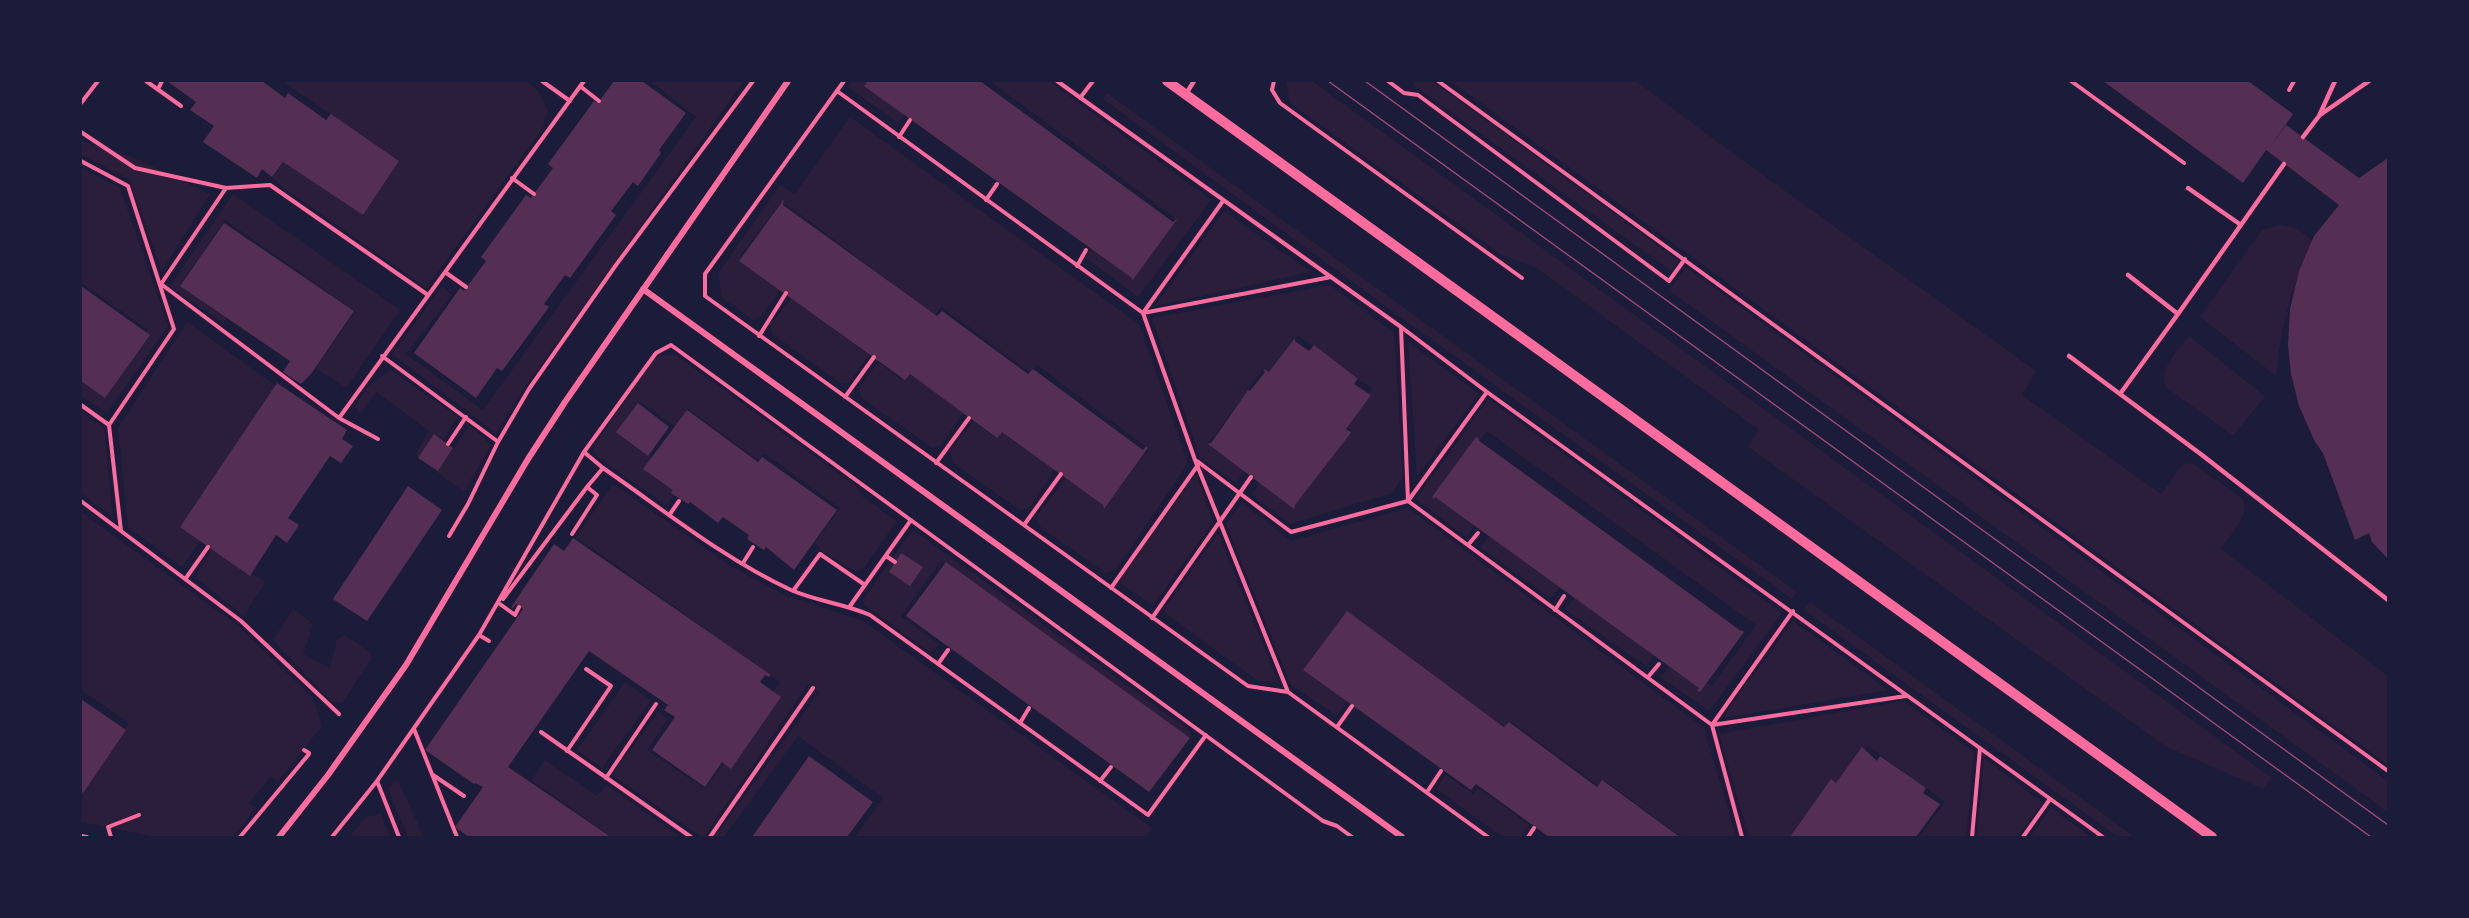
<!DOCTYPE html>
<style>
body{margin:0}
#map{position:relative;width:2469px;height:918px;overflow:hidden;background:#1b1b3a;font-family:"Asap Condensed",sans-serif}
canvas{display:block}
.frame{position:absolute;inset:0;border:82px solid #1b1b3a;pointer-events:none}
</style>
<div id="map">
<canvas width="2469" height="918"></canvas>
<div class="frame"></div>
</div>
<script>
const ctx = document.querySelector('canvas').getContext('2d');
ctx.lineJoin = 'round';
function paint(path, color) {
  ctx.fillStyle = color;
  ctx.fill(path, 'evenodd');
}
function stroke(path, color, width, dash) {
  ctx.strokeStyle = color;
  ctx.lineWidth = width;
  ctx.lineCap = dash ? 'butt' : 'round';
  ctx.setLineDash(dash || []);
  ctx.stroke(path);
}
const green = new Path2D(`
 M282,81H526L538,90L548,110L543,128L426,288L284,188L272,177L283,162L363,215L399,161Z
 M650,81H744L526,386L496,433L392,354L442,286L452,295L406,354L483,410L696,117Z
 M852,81H869L908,109L898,123L848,87Z
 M990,81H1049L1211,200L1138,297L1085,257L1093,247L1132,276L1175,218Z
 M1286,81H1312L2272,778L2263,789L2165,746L1748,447L1759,430L1537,268L1502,255L1290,103Z
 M1415,81H1432L1679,261L1671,271L1412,84Z
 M1451,81H1636L1738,157L2036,371L2022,395L2161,494L2183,464L2192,463L2243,499C2250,517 2230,534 2221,549L2388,676V765Z
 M1107,93L1797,592L1792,599L1400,317L1103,99Z
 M850,117L1139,324L1188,463L1116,569L1106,573L1041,528L1037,516L1066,478L1106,506L1149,449L1037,365L1030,373L942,307L935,315L782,201L739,258L780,290L762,316L753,320L721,297L719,272L780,185L795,194Z
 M81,141L135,158L210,194L162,271L129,179L81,155Z
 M81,168L120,188L168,326L107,413L81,396V376L105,393L148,330L81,283Z
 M233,194L400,310L346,388L316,368L355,311L225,220L180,285L227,317L223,323L170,286Z
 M1224,211L1311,272L1155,306Z
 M2280,225L2296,228L2313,241C2290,289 2282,323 2276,376L2200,317L2262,230Z
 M1686,267L2388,781V812L1670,291Z
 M1330,285L1394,333L1403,476L1392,493L1290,524L1251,494L1261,481L1295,506L1351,430L1346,426L1372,389L1297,335L1271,372L1264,368L1209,443L1246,470L1236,483L1200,457L1152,318Z
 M791,298L869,355L850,382L842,384L772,334L771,324Z
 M187,322L276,386L180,527L200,541L182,567L128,527L118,428Z
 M2189,336L2265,396L2233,436L2166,387C2158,368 2179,350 2189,336Z
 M1408,342L1479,394L1417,476Z
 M676,355L858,488L862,496L897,521L864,568L855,572L819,549L820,547L815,543L840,508L764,453L758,460L688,409L675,426L639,401L617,431L653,457L677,492L666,505L597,457L593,447L657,356Z
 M878,362L900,379L906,371L963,413L941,445L933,448L861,398L859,388Z
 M391,370L458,417L443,440L434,435L418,458L416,453L429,431L376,392L360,414L355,406L368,386Z
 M1488,399L1782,613L1709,711L1660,677L1675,660L1712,686L1756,625L1487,431L1442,491L1480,519L1466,537L1416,499Z
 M81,412L104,428L113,517L81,493Z
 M973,421L994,437L1001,428L1055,469L1029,508L1020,510L953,463L950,451Z
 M470,425L491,445L464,492L437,472Z
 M1196,474L1213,522L1153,605L1121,584L1122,577Z
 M613,484L729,565L784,595L863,621L1152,828L1146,837H855L883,798L798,736L724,837H715L819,692L808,684L704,837H702L612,775L658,712L668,719L647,750L705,789L780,682L576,537Z
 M1242,503L1291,541L1408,508L1704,728L1736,837H1682L1605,781L1600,787L1510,721L1505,727L1351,615L1309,673L1347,702L1338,714H1334L1291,685L1226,524Z
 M81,512L237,625L313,698L322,726L278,781L270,777L249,803L256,808L233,837H155L81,822V790L129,723L81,690Z
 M1495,530L1565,581L1550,598L1480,547Z
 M911,532L920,535L1191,732L1190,739L941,561L901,616L939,644L933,651H928L864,605L863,600Z
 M1218,533L1278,682L1258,681L1165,613L1164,609Z
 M212,548L265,582L244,616L195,577Z
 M1580,591L1660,649L1646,666L1565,609Z
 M1810,602L2135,837H2118L1804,610Z
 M293,609L313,624L303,654L330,668L337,639L345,635L371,653V659L342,703L332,702L273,640Z
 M1793,621L1888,690L1725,718L1723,716Z
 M625,682L651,700L602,768L577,750Z
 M1903,701L1974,752L1966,837H1919L1945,802L1868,746L1838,785L1792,837H1749L1719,734Z
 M1984,758L2043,803L2017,837H1977Z
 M545,760L597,796L606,785L681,837H612L531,780Z
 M1446,775L1473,794L1478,788L1529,825L1521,837H1503L1439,791L1438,786Z
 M397,778L424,837H408L388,789Z
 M2051,808L2091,837H2030Z
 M381,814L390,837H349L366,817Z`);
const building = new Path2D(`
 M167,81H262L285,98L288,93L326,120L331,114L399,161L363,215L283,162L272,177L262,169L257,178L203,142L214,126L190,110L196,102Z
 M614,81H642L686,113L659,150L661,153L638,186L633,182L611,211L616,215L570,278L565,275L544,304L549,307L502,371L497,368L476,398L414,353L460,288L464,291L486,261L481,257L526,195L531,198L553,168L548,164L594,101L598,103Z
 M868,81H980L1173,222L1178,218L1132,281V278L864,86Z
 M2103,81H2248L2293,114L2270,147L2286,125L2359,178L2388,158V559L2372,542L2369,533L2355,540L2323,453L2315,442L2299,406L2291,374L2288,345L2290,309L2299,271L2314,236L2339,205L2266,150L2243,183Z
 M784,199L783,205L937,316L942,311L1028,374L1033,369L1143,450L1146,446L1148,448L1104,509L1103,505L1002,432L997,438L910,374L905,380L739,261Z
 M224,223L354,311L311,374L301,384L283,372L290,361L180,286Z
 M81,286L150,335L105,398L81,381Z
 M1295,338V341L1309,351L1314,345L1358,379L1354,384L1371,395L1346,429L1351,432L1350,434L1295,505L1294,509L1208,444L1212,442L1248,390L1250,391L1265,372L1263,371L1265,369L1269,372Z
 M277,383L347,430L342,439L353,446L341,463L330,456L288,518L299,525L287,543L276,535L250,576L180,527Z
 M638,403L669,427L648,456L616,432Z
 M687,410L758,462L762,457L837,510L794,570L766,547L764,550L747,539L749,535L723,517L718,523L690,502L688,504L671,493L673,490L643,469Z
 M434,434L453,448L438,471L418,458Z
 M1476,437L1479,439L1478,440L1741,631L1742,630L1744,632L1700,692L1697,690L1699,688L1435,497L1434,499L1432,497Z
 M408,486L442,510L367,621L333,599Z
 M573,538L771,675L769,677L765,675L760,682L781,697L731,769L722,762L705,787L652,750L675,717L664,710L668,705L589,651L508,767L611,837H469L455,827L483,787L475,783L474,784L425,750L523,609L516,604L513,608L511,607L554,544L564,551Z
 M901,553L923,567L910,586L889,572Z
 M946,562L1190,738L1149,792L906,616Z
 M1347,611L1504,727L1509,722L1597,787L1602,780L1680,837H1549L1476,784L1471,790L1303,670Z
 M81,699L126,730L83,793L81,792Z
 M1862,747L1877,761L1880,756L1926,788L1923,793L1940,804L1916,837H1790L1831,779L1836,783Z
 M809,756L873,802L847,837H752Z`);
const path = new Path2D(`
 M146,81L181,106
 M542,81L570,101
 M844,81L705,274V296L1248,686L1288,692L1488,837
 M1057,81L1401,327L1487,392L2103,837
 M1274,81L1272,90L1280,103L1522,278
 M1388,81L1404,93L1418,95L1669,281L1685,259
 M1438,81L2388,771
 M2071,81L2184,163
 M580,86L599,101
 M158,89L162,81
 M2289,90L2294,81
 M837,91L1143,313L1223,201
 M1080,98L1093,81
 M81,103L98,81
 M81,132L135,168L226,188L270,185L428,295
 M899,137L910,120
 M81,161L128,186L174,329L109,425L121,531
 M512,178L534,194
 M226,188L161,284L339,418L378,439
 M986,200L997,184
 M1077,266L1086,250
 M445,272L466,287
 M1401,327L1408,501L1712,725L1793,611
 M759,336L786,293
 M382,356L497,441
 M845,397L874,357
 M81,405L109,425
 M339,418L584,81
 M448,444L466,417
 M1197,461L1291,532L1408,501L1487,392
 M936,463L969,418
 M603,468C664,510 724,559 791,590C816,601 845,604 870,615L1148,815L1206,735
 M81,501L241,621L339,714
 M670,514L679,501
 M1024,525L1061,474
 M572,534L597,495L587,487L603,468L584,452
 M449,536L468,504L498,442L529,389L616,265L753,81
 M1468,545L1478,533
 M886,556L895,562
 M743,563L753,547
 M186,578L208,547
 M1111,588L1198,465
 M793,591L820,554L865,585
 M503,599L587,487
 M500,604L515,615L519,607
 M850,606L911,520
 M1555,610L1564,596
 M1152,618L1251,477
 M479,635L489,641
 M938,664L948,650
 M1648,677L1659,664
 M1288,692L1195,460L1143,313L1331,277
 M1020,723L1029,708
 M1337,727L1352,706
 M414,729L457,837
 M541,732L691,837
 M304,750L309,753
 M567,751L611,686L586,669
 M433,775L464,796
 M606,778L656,704
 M1100,781L1111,767
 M1427,792L1441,771
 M81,836L87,837
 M111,837L108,827L139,815
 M240,837L309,754
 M332,837L377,781
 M399,837L377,781L479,635L584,452L656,353L671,345L1323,821L1337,826L1352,837
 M710,837L813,688
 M1528,837L1534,828
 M1742,837L1712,725L1906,696
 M1972,837L1980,748
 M2023,837L2050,799`);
const service = new Path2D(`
 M1186,94L1194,81
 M2320,115L2369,81
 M2303,137L2319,116L2335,81
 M2188,188L2241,225
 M2128,275L2178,314L2284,164
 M2178,314L2120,394L2202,455L2388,600
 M2069,356L2120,394`);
const minor = new Path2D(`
 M643,289L1402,837
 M279,837L328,775L406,665L528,459L565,402L788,81`);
const tertiary = new Path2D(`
 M1167,81L2212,837`);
const tram = new Path2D(`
 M1328,81L2371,837
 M1365,81L2388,825`);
paint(green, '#2a1e3b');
paint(building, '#542f53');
stroke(path, '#ff6b9d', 4);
stroke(service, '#ff6b9d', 4.5);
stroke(minor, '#ff6b9d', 6);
stroke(tertiary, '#ff6b9d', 10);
stroke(tram, '#a44b75', 1.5);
</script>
